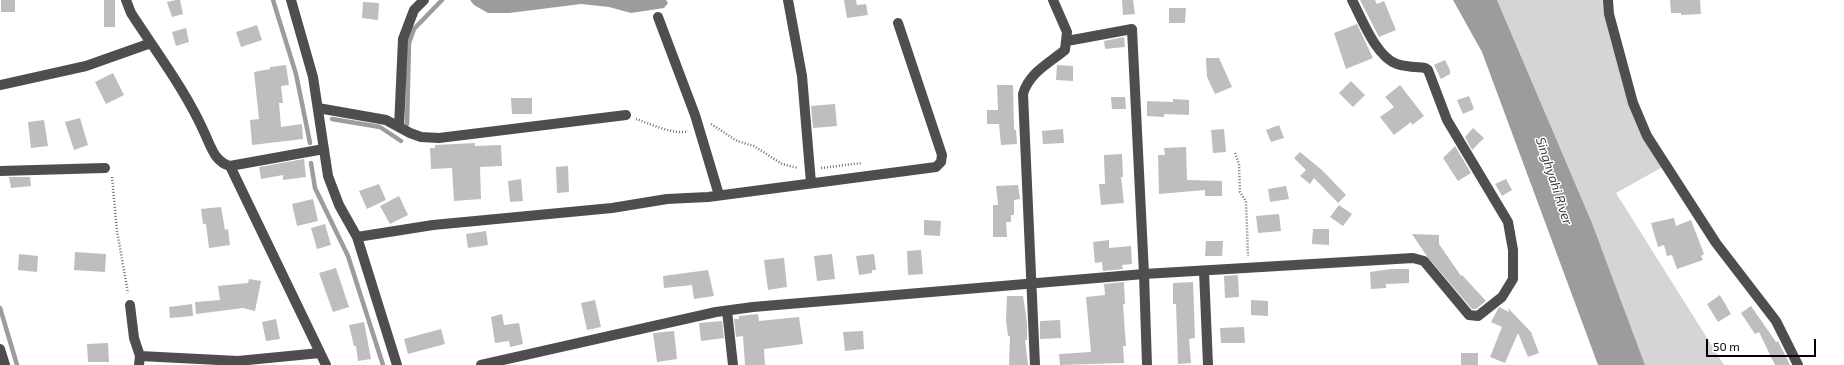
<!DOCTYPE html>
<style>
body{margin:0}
#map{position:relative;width:1844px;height:365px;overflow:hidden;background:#fff;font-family:"Exo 2",sans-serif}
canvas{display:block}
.scale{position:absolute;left:1706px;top:339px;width:110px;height:18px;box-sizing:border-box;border:2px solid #000;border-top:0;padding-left:5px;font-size:12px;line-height:14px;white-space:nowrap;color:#000;-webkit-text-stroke:3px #fff;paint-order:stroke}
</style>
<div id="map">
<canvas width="1844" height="365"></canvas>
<div class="scale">50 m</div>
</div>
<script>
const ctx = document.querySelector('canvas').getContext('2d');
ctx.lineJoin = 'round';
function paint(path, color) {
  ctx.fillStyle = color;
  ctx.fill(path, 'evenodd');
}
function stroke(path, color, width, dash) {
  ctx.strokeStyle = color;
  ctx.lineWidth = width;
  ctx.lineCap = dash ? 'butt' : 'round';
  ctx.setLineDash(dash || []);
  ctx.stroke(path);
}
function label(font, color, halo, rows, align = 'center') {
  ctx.font = font + ' "Exo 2",sans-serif';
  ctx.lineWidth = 3;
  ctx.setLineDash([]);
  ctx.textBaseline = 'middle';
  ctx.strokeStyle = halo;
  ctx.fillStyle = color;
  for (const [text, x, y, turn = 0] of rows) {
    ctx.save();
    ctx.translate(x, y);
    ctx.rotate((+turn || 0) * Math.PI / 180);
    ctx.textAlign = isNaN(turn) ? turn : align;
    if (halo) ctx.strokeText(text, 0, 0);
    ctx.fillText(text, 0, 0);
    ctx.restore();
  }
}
const green = new Path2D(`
 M1497,0H1608L1633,103L1666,165L1616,193L1724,365H1645L1592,223Z`);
const water = new Path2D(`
 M470,0H666L668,3L664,8L631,13L609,7L581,4L509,13H488L474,5Z
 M1453,0H1497L1592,223L1645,365H1598L1482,52Z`);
const stream = new Path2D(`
 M273,0L296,74L310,143
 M332,119L380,127L401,141
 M407,124L409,43L414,29L442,0
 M311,163L315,188L348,256L383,365
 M0,308L17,365`);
const building = new Path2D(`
 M1,0H15V12H1Z
 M104,0H115V27H104Z
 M176,0H180L183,14L172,17L167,2Z
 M844,0H856L857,5L866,4L868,15L847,18Z
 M1122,0H1133L1135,14L1123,15Z
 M1360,0H1375L1377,4L1384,1L1396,30L1379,37Z
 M1670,0H1700L1701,14L1681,15V13H1671Z
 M363,2L379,3L378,20L362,18Z
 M1169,8H1186L1185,23H1169Z
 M1357,24L1373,58L1346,69L1334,33Z
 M257,25L262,40L241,47L236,32Z
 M186,28L189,42L176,46L172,32Z
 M1124,37L1125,47L1105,49L1104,41Z
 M1206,58H1219L1232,87L1215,94L1207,77Z
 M1445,60L1450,70V74L1441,79L1434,65Z
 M286,65L289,85L281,86L283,103H279L281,127L302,124L303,139L252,145L250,120L259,119L254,72L270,69V67Z
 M1057,65L1073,66V81L1056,80Z
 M113,73L124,95L106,104L95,82Z
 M1351,81L1365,95L1353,107L1339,93Z
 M997,85H1013L1014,130H1016L1017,144L1001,145L999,124H987V110H998Z
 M1400,85L1424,116L1412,125L1411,122L1394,135L1380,117L1394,107L1385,97Z
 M1469,96L1474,109L1463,114L1457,100Z
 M1111,97H1125L1126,109H1112Z
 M511,98H532V114H512Z
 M1173,99L1189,100V115L1164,114V117L1147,116V101L1173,102Z
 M835,104L837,126L813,128L811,106Z
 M80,118L88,145L74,150L65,122Z
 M44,120L48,146L31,148L28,122Z
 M1279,125L1284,138L1271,142L1266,130Z
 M1473,128L1484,138L1472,150L1465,137Z
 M1063,129L1064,143L1043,144L1042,131Z
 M1224,129L1226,152L1213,153L1211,130Z
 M475,143V146L501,145L502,166L480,167L481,199L454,201L452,168L431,169L430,148H435V145Z
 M1455,146L1471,173L1458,181L1443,158Z
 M1186,147L1187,180L1222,181V196H1205V190L1159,194L1158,155H1165L1164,148Z
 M1300,152L1322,170L1346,195L1338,203L1314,178L1310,184L1300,176L1306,170L1294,158Z
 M1122,154L1123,177H1121L1124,203L1101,205L1099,184H1105L1104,155Z
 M304,159L306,177L283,180V175L261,179L259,167Z
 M568,166L569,192L557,193L556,167Z
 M9,177H30L31,186L11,188Z
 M521,179L523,201L510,202L508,181Z
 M1506,179L1512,190L1502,196L1495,184Z
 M379,184L386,200L367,209L359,191Z
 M1018,185L1020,199L1014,200V215H1011V222H1006L1007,237H993V205H998L996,186Z
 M1286,186L1289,199L1270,202L1268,189Z
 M399,196L408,215L390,224L380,206Z
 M313,199L318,221L297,226L292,204Z
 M1339,205L1352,214L1343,226L1330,217Z
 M221,207L225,230L228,229L230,245L209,248L206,224H203L201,209Z
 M1279,214L1281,231L1258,233L1256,216Z
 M1674,218L1676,226L1691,220L1704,254L1701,256L1703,260L1677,269L1672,255L1667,256L1664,245L1658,247L1651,223Z
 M924,220L941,221L940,236L924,235Z
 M325,224L331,245L317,249L311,228Z
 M1313,229H1329V245L1312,244Z
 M486,231L488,245L468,248L466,234Z
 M1412,234L1439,235V244L1461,276L1462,275L1486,301L1476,309H1472L1426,255Z
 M1109,240V248L1131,246L1132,264L1122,265L1123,269L1103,271L1102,262L1095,263L1093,242Z
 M1206,241H1223L1222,256H1205Z
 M921,250L923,274L908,275L907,251Z
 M75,252L106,254L105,272L74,270Z
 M19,254L38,256L37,272L18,270Z
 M832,254L835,279L817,281L814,256Z
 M874,254L876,270H872V273L859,275L856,256Z
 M784,258L787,287L768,290L764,260Z
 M336,268L349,307L333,312L319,273Z
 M1391,269H1409V283L1386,284V288L1371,289L1370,272Z
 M708,270L714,296L694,299L692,285L664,288L663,276Z
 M1238,275L1239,297L1225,298L1224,276Z
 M249,279L261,281L255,311L243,308L196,314L195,302L220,300L218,286L248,283Z
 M1124,282L1125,304H1123L1126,346H1123L1124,363L1060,365L1059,354L1091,352L1086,297L1105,295L1104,284Z
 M1193,282L1195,338L1189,339L1191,363L1178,364L1176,304H1173V283Z
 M1720,295L1731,314L1718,322L1707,304Z
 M1007,296H1023L1027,322V340H1025L1028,365H1009L1010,336H1008L1006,320Z
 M595,300L601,327L587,330L581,303Z
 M1251,300L1268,301V316L1251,315Z
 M192,304L193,316L170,318L169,307Z
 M1751,306L1776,342L1778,341L1790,365H1775L1759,332L1755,334L1741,313Z
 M1499,307L1509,312L1508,308L1531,332L1539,353L1528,357L1518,333L1505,363L1490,357L1502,327L1491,322Z
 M502,314L504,325L519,323L523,344L510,347L509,341L495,343L491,317Z
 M758,314L759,321L799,317L803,344L764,349L765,365H745L743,336L736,337L734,319H739V316Z
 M276,319L280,339L266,341L262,322Z
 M1060,320L1061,338L1040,339V321Z
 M722,321L724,338L701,341L699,323Z
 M364,322L371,359L358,361L356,346H354L349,325Z
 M1244,327L1245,343H1221L1220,328Z
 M441,329L445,344L408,354L404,339Z
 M674,331L677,359L657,362L653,333Z
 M863,331L864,349L845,351L843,332Z
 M108,343L109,362H88L87,344Z
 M1461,353H1478V365H1461Z`);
const path = new Path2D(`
 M636,119C648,123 676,136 688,131
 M711,124L737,141L754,146L782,164L798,168
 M1235,153L1239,164L1240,192L1246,201L1248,256
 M821,168L862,163
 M112,177L117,231L128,293`);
const minor = new Path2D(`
 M126,0L131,13C157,53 186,91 205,134C211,147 215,162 230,166L324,149
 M291,0L313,77L328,176L339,205L357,237L397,365
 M788,0L802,76L811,183
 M1608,0L1609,14L1633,103L1647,136L1716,243L1776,321L1798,365
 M658,17L695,115L719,195
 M1067,41L1132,29L1144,274L1147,365
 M0,85L86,66L151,43
 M318,108L386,120L410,133L421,137L439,138L626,115
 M399,127L403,39L414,10L424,0
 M230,166L326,365
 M0,171L105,168
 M357,237L433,225L612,208L667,199L708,197L936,167L941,162L942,155L898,23
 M1204,271L1208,365
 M130,305L134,338L140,356L139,365
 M727,311L733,365
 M0,349L5,365
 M140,356L238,361L320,353
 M481,365L716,312L753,307L1144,274L1413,258L1424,261L1469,315L1478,316L1502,297L1513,279V250L1508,222L1447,120L1428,70L1425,68C1416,67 1406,67 1397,64C1376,57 1362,19 1352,0
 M1035,365L1023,94C1029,73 1049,63 1065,50L1067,32L1053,0`);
const waterNames = [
 ["Singhyahi River",1554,181,72]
];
paint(green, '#d5d5d5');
paint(water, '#9c9c9c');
stroke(stream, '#9c9c9c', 4.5);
paint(building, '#bebebe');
stroke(path, '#707070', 2.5, [1, 2]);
stroke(minor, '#4e4e4e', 10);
label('italic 13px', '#3d3d3d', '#fff', waterNames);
</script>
